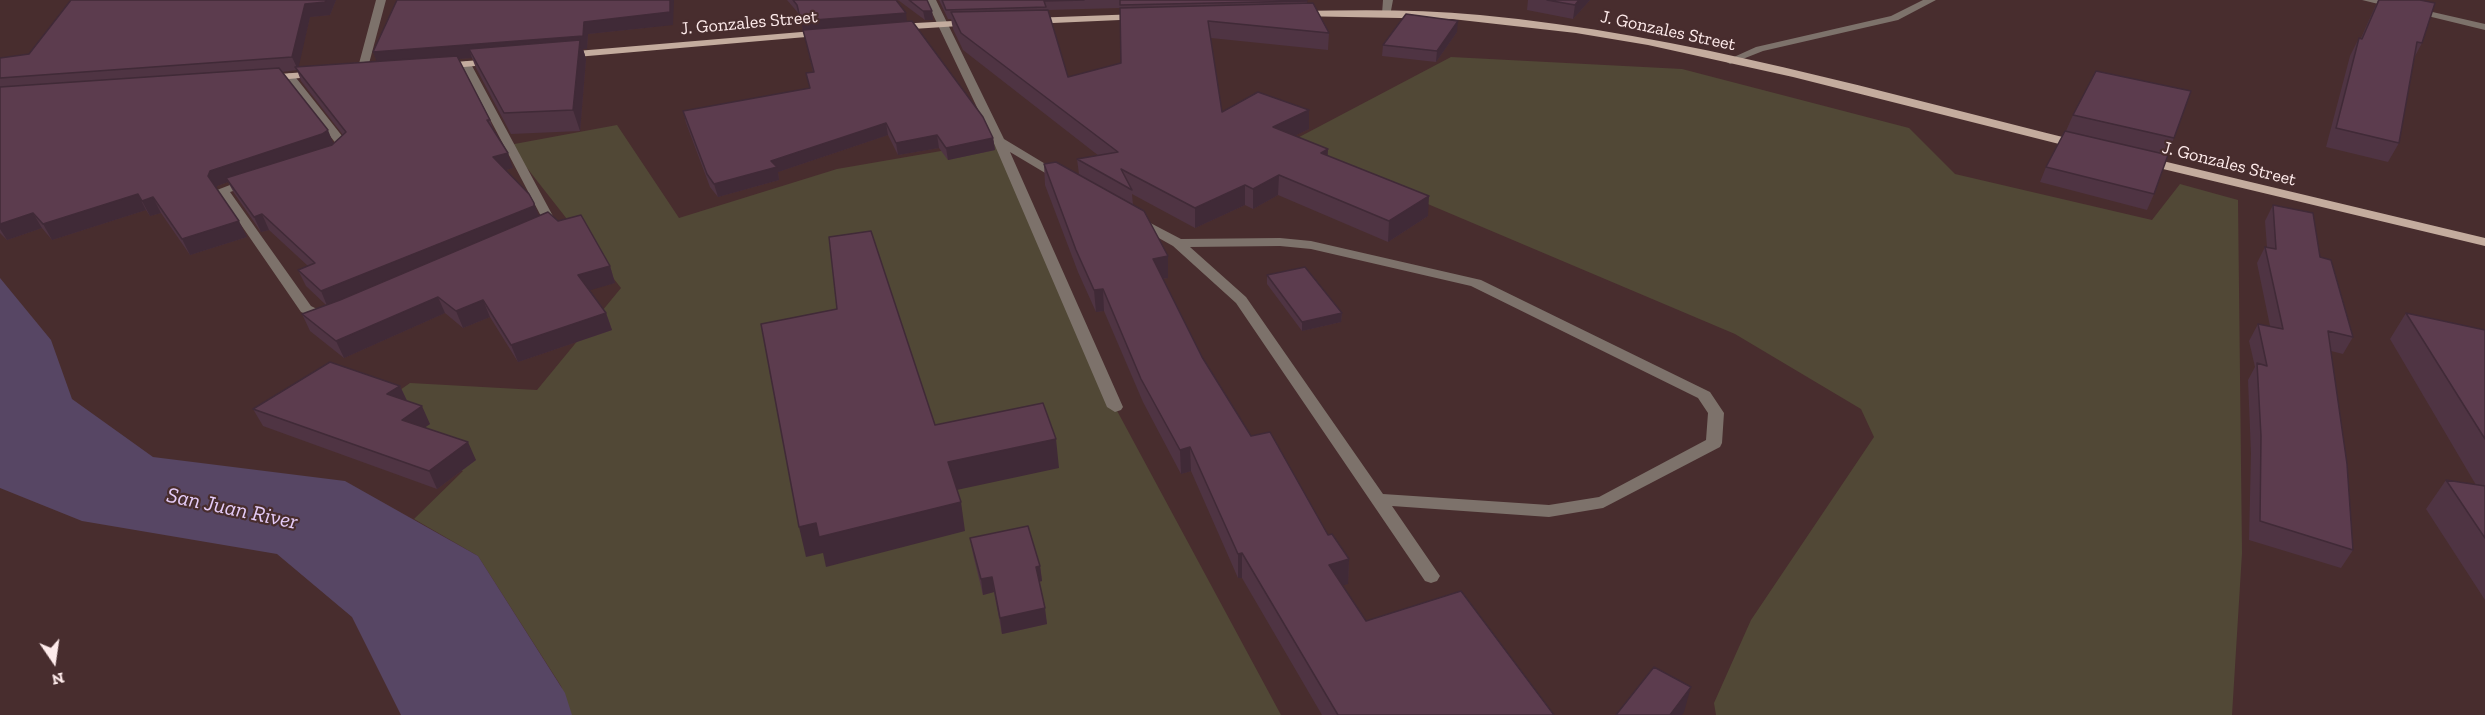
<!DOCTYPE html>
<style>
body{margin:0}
#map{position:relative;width:2485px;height:715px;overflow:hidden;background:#482d2e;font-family:"Zilla Slab",serif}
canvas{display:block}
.north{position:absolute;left:24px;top:631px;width:60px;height:60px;-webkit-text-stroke:4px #482d2e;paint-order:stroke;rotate:167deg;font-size:16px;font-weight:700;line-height:24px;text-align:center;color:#feebeb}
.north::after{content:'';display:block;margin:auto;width:21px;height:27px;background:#feebeb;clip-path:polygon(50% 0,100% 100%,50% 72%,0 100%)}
</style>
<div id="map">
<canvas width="2485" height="715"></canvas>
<div class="north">N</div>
</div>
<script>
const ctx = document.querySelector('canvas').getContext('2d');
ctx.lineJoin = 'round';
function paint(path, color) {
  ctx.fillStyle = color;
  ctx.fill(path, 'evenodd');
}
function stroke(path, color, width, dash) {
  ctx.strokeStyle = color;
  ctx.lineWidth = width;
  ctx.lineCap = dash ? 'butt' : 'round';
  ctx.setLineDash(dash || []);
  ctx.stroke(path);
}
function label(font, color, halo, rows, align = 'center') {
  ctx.font = font + ' "Zilla Slab",serif';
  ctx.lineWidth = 4.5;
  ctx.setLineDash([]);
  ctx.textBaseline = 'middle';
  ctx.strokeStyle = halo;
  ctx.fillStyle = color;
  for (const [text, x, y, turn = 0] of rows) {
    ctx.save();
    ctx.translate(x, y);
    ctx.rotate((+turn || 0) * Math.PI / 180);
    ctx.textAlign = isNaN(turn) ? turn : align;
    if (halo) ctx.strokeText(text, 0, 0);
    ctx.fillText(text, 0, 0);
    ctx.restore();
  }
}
const green = new Path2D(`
 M1451,57L1682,69L1909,128L1955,174L2152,220L2180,184L2238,200L2242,553L2232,715H1716L1714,703L1751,620L1874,437L1861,409L1735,334L1286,144Z
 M617,125L679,218L837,169L999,141L1115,407L1281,715H570L561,686L478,556L414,519L463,471L339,433L410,383L537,390L621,288L509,145Z`);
const water = new Path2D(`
 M0,278L51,340L72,399L153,457L345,481L478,556L565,693L572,715H401L352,617L277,554L82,521L0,488Z`);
const minor = new Path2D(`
 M376,0H386L367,71L362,74L357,71Z
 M926,0H936L1004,139L1067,177L1065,180H1057L1010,152L1123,407L1121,410L1115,412L1107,407L993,141Z
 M1383,0H1393L1390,16L1382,14Z
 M1923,0H1936L1898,20L1763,51L1730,64L1725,61L1756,47L1891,16Z
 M2362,0H2380L2485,24V30Z
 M466,61L471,64L554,218L552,228L541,232L536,231L534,228L541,223L542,218L461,64Z
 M289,73L293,74L350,146L336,156L330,152L337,145L284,76Z
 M248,178L254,182L252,185L230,192L311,306L321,311H332L334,314L332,317L320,320L301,312L217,190Z
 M1137,216L1181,239L1280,238L1311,241L1481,280L1710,392L1724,413L1722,443L1720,447L1603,508L1549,517L1392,506L1440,576L1437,581L1431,583L1425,581L1236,303L1173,246L1132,223L1131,220ZM1280,246L1311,249L1471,286L1698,398L1708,413L1706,440L1599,497L1549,505L1383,494L1246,297L1190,247Z`);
const major = new Path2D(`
 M1298,11C1358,10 1419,9 1480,15C1684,34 1884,93 2083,142L2085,145L2079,149L1793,77L1648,45L1576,33L1452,19L1295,16V12Z
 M1139,14L1142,15V19L1031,24L1026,21L1031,18Z
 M971,20L975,21V25L897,30L892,27L897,24Z
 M825,30L829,31V35L565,58L560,55L565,52Z
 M493,59L498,62L497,64L442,69L437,66L442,63Z
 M319,71L324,74L323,76L266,81L261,78L266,75Z
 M2146,157L2485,238V246L2142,164V158Z`);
const wall = new Path2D(`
 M71,0H336L330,15L310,17L298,67L377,61L373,52L673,25L588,34L587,49H583L586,59L580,131L511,134L476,68L472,58L458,59L490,120L494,131L513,168L506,170L539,216L558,221L610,266L615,283L589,290L606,313L612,330L518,362L490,317L463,328L445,313L344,358L310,331L302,314L326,305L306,286L298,270L308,266L269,230L261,232L234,193L228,182L217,186L216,188L247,237L190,255L161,213L150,216L146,210L52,240L42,228L7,240L0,233V58L29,54ZM297,70L301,81L343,135L333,144L282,72Z
 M787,0H896L907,21L993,138L995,150L948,160L939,148L898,155L888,135L778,172L779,180L718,197L710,187L686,123L683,111L810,88L806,73L813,72L803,30L799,14Z
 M898,0H926L932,11L933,20H925Z
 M939,0H1307V3L1329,33L1328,50L1211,38L1222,112L1309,110V129L1294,136L1328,149L1327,155L1428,216L1388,242L1278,195L1253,209L1245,205L1195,228L1132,194L1133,205L1168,256V278L1163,279L1202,357L1251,436L1328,535L1349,559L1348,584L1342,585L1366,621L1554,715H1322L1242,578H1238L1191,471L1181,474L1143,402L1104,311L1096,312L1078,272L1045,185L1044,164L1079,174L1077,159L1099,156L963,50L953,29L951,19H948ZM1120,8L1121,63L1068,77L1048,10Z
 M1528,0H1590L1573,19L1527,10Z
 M2378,0H2420L2422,43L2414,58L2399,143L2388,162L2326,147L2350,56L2359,38H2361Z
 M1457,32L1436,62L1382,56L1383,45Z
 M2073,115L2174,138L2167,155L2154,194L2147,210L2040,182L2046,167L2066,131Z
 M2273,205L2320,257L2353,337L2343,354L2331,351L2353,550L2341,568L2249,540L2251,453L2248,380L2255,367L2249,341L2258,324L2270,326L2257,263L2265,247H2267L2265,221Z
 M1267,275L1342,313L1341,322L1302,331L1267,284Z
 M2406,313L2485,330V600L2426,509L2446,480L2476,485L2390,339Z
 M400,386L407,401L430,424L425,427L476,460L437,489L263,426L253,409Z
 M970,538L1040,566L1042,581L1039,582L1047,624L1002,634L994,592L983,595L973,554Z`);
const shadedWall = new Path2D(`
 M326,0H336L330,15L310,17L298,70L292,57L305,4Z
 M670,0H674L673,25L588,34L587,49H583L586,59L580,131L573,110L469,49L472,58L378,65L373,52Z
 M1579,0H1590L1573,19L1575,5Z
 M923,11H932L933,20H925Z
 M906,13L907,22L803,30L801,21Z
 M1458,21L1457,32L1436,62L1437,51Z
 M1309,110V129L1273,146V127Z
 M886,123L888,135L778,172L779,180L718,197L714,184L771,161Z
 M328,130L334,145L226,178L228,182L217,186L215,191L208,176L210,171Z
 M937,135L939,148L898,155L896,143Z
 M993,138L995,150L948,160L946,148Z
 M1328,149L1327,168L1321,153Z
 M508,153L513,168L499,172L493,157Z
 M1279,175L1278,195L1253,209V189Z
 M1245,185V205L1195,228V208Z
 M138,194L146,210L52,240L43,224Z
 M1429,196L1428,216L1388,242L1389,221Z
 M153,197L161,213L150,216L142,201Z
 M534,203L540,218L328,308L321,291Z
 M33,213L42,228L7,240L0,229V224Z
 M262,214L269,230L261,232L254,217Z
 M239,221L247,237L190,255L182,239Z
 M1168,256V278L1154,280L1153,259Z
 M610,266L615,283L584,292L578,275Z
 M1103,289L1104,311L1096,312L1094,290Z
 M438,297L445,313L344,358L336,341Z
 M483,300L490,317L463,328L456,311Z
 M606,313L612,330L518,362L511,345Z
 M1342,313L1341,322L1302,331V322Z
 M400,386L408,403L387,394Z
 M422,406L430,424L411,437L402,420Z
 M1056,439L1059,468L952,491L948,462Z
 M468,442L476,460L437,489L429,471Z
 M1190,447L1191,471L1181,474L1180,450Z
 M961,502L965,531L826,567L823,553L806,557L799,527L816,523Z
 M1242,553V578H1238V554Z
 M1349,559L1348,584L1328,590L1329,565Z
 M1040,566L1042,581L1037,582L1036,567Z
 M992,577L994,592L983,595L981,579Z
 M1045,608L1047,624L1002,634L1000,618Z
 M1691,687L1684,712L1682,715H1670Z`);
const building = new Path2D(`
 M71,0H326L325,2L305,4L292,57L0,78V58L29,54Z
 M397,0H670V12L584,22L583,36L373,52Z
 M793,0H896L906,13L801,21L797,5Z
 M909,0H927L932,11H923Z
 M942,0H1084L1044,1L1046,7L946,10Z
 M1120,0H1307V1L1120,5Z
 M1547,0H1579L1575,5Z
 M2379,0H2420L2435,3L2422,43L2417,42L2399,143L2336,128L2359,38L2362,39Z
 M1313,3L1329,33L1208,21L1222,112L1258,92L1309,110L1273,127L1328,149L1321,153L1429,196L1389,221L1279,175L1253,189L1245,185L1195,208L1121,169L1132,190L1077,159L1118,152L961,33L951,12L1048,10L1068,77L1121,63L1120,8Z
 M1406,14L1458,21L1437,51L1383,45Z
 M912,21L983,117L993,138L946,148L937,135L896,143L886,123L771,161L777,167L714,184L707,174L683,111L810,88L806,73L814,72L803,30Z
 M580,40L573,110L504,113L469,49Z
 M457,56L490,120H487L508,153L493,157L529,194L534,203V206L321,291L298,270L315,263L262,214L254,217L226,178L332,145L346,132L295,67Z
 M279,68L328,130L322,134L210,171L208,176L239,221L182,239L153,197L142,201L138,194L43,224L33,213L0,224V87Z
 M2096,71L2191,91L2174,138L2073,115Z
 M2065,131L2168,155L2154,194L2046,167Z
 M1056,162L1144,211L1168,256L1153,259L1202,357L1251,436L1270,432L1328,535L1332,534L1349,559L1329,565L1366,621L1461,591L1554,715H1338L1242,553L1238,554L1190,447L1180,450L1141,379L1103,289L1094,290L1076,250L1044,164Z
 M2273,205L2313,213L2320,257L2331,260L2353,337L2328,331L2347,464L2353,550L2260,521L2261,436L2257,363L2267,366L2258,324L2283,329L2265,247L2276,249Z
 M548,212L558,221L581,215L610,266L578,275L606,313L511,345L483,300L456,311L438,297L336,341L302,314L340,300Z
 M871,231L935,425L1043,403L1056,439L948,462L961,502L819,537L816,523L799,527L761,324L837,309L829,237Z
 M1305,267L1342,313L1302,322L1267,275Z
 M2406,313L2485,330V439Z
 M330,362L400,386L387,394L422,406L402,420L468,442L429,471L253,409Z
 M2446,480L2485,486V538Z
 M1028,526L1040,566L1036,567L1045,608L1000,618L992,577L981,579L970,538Z
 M1654,667L1691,687L1670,715H1616Z`);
const farStreetnames = [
 ["J. Gonzales Street",749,23,-5],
 ["J. Gonzales Street",1668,31,12],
 ["J. Gonzales Street",2229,164,14]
];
const waterNames = [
 ["San Juan River",232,509,12]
];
paint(green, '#514836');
paint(water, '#574664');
paint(minor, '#7d726b');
paint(major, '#c4ac9e');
paint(wall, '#4f3443');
paint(shadedWall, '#402a37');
paint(building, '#5c3c4e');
stroke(building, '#402a37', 1.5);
label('18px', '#feebeb', '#482d2e', farStreetnames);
label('italic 22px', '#e5ccf8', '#482d2e', waterNames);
</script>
